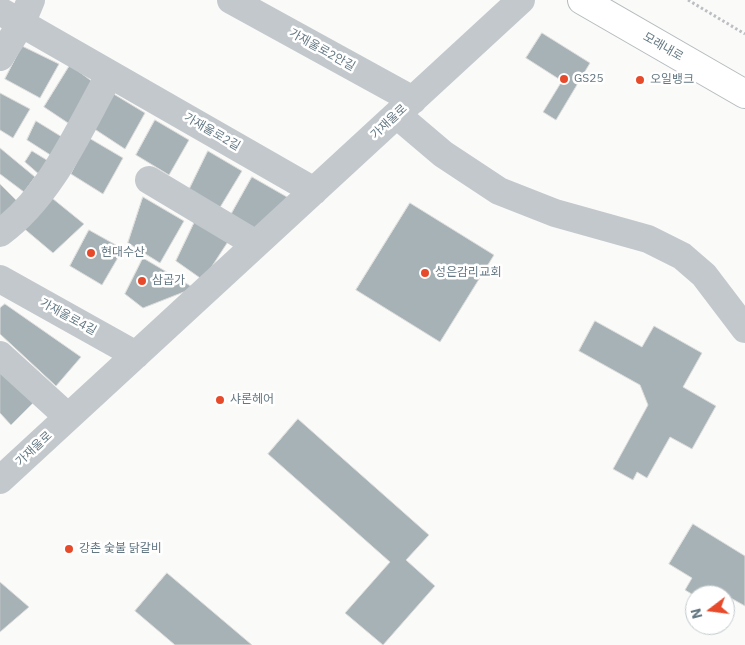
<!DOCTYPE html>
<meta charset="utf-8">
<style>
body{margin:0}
#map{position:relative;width:745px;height:645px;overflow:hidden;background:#fafaf8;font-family:"IBM Plex Sans",sans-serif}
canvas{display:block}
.north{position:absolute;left:685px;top:585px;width:50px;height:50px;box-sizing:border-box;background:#fff;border:1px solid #c1c9cd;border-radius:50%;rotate:255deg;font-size:14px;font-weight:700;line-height:20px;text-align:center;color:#647883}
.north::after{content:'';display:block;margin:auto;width:18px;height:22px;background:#e74a2a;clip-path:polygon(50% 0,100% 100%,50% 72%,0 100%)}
</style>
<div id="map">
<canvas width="745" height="645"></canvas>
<div class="north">N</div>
</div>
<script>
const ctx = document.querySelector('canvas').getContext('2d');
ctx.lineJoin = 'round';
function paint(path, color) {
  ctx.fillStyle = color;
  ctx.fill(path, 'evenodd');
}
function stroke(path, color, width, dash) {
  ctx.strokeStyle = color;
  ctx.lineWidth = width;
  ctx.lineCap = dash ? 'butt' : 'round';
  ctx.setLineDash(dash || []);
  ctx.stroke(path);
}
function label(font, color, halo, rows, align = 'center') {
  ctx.font = font + ' "IBM Plex Sans","Noto Sans KR",sans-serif';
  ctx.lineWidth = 5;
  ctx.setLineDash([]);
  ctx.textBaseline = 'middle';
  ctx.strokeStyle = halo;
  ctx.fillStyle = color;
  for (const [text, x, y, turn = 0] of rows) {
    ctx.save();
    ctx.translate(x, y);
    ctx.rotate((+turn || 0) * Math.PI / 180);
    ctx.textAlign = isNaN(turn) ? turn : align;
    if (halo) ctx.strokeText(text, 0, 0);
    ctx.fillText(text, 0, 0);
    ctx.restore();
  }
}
const building = new Path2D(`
 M542,33L590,63L556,120L543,112L562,81L526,58Z
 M22,46L59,64L40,98L5,79Z
 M70,65L97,85L74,127L44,107Z
 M0,93L30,109L13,138L0,130Z
 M112,93L145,113L125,149L93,128Z
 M155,120L189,140L169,175L136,155Z
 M36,121L62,137L52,156L27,140Z
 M89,138L123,158L103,194L71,174Z
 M0,148L35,177L24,192L0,174Z
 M32,151L50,162L41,176L25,162Z
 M208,151L242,171L216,214L186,196Z
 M252,177L287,197L253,236L228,220Z
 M0,184L20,204L0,221Z
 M47,194L84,224L53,253L21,226Z
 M143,197L184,221L160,263L128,243Z
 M410,203L494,255L440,342L356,290Z
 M197,217L231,237L203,280L176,261Z
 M89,230L123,249L102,285L70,266Z
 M143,258L194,288L143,308L125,294Z
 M5,304L81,357L56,386L0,334V308Z
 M595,321L642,347L654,326L702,353L683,387L716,406L692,449L670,437L647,478L637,472L633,480L613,469L648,405L640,385L579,351Z
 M0,363L37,399L11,425L0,413Z
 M298,419L429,535L406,560L435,586L383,645L345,613L390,562L268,454Z
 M693,524L745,556V606L729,597L725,604V595L695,596L685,590L692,578L669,564Z
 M167,573L252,645H175L135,611Z
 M0,582L29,607L0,632Z`);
const path = new Path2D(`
 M688,0L745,34`);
const minor = new Path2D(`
 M231,0L413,100
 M0,11L314,191
 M0,57L21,24L31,0
 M397,115L443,154L499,191L555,213L648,239L682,256L704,275L745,329
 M149,180L256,244
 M0,233C52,195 79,129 110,74
 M0,279L136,355
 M0,355L68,417
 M0,480L521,0`);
const major = new Path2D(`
 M582,0L745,94`);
const markers = [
 [564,79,5,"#e74a2a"],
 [640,80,5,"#e74a2a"],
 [91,253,5,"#e74a2a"],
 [425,273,5,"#e74a2a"],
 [142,281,5,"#e74a2a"],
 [220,400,5,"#e74a2a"],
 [69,549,5,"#e74a2a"]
];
const streetNames = [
 ["모래내로",663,47,30],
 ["가재울로2안길",322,50,29],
 ["가재울로",389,122,-43],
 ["가재울로2길",212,132,30],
 ["가재울로4길",68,317,29],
 ["가재울로",34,449,-43]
];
const poiNames = [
 ["GS25",574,79],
 ["오일뱅크",650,80],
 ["현대수산",101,253],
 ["성은감리교회",435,273],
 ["삼곱가",152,281],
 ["샤론헤어",230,400],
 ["강촌 숯불 닭갈비",79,549]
];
paint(building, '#a7b2b7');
stroke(building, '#dcdcda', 1);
stroke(major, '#b4bbbe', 30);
stroke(path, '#bbbfc2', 3, [2.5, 2.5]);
stroke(minor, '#c3c8cc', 28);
stroke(major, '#fff', 28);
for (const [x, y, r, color] of markers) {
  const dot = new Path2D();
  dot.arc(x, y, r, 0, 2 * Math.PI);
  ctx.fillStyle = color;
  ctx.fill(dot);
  stroke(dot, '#fff', 2);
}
label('12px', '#647883', '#fff', streetNames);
label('12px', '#647883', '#fff', poiNames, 'left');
</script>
